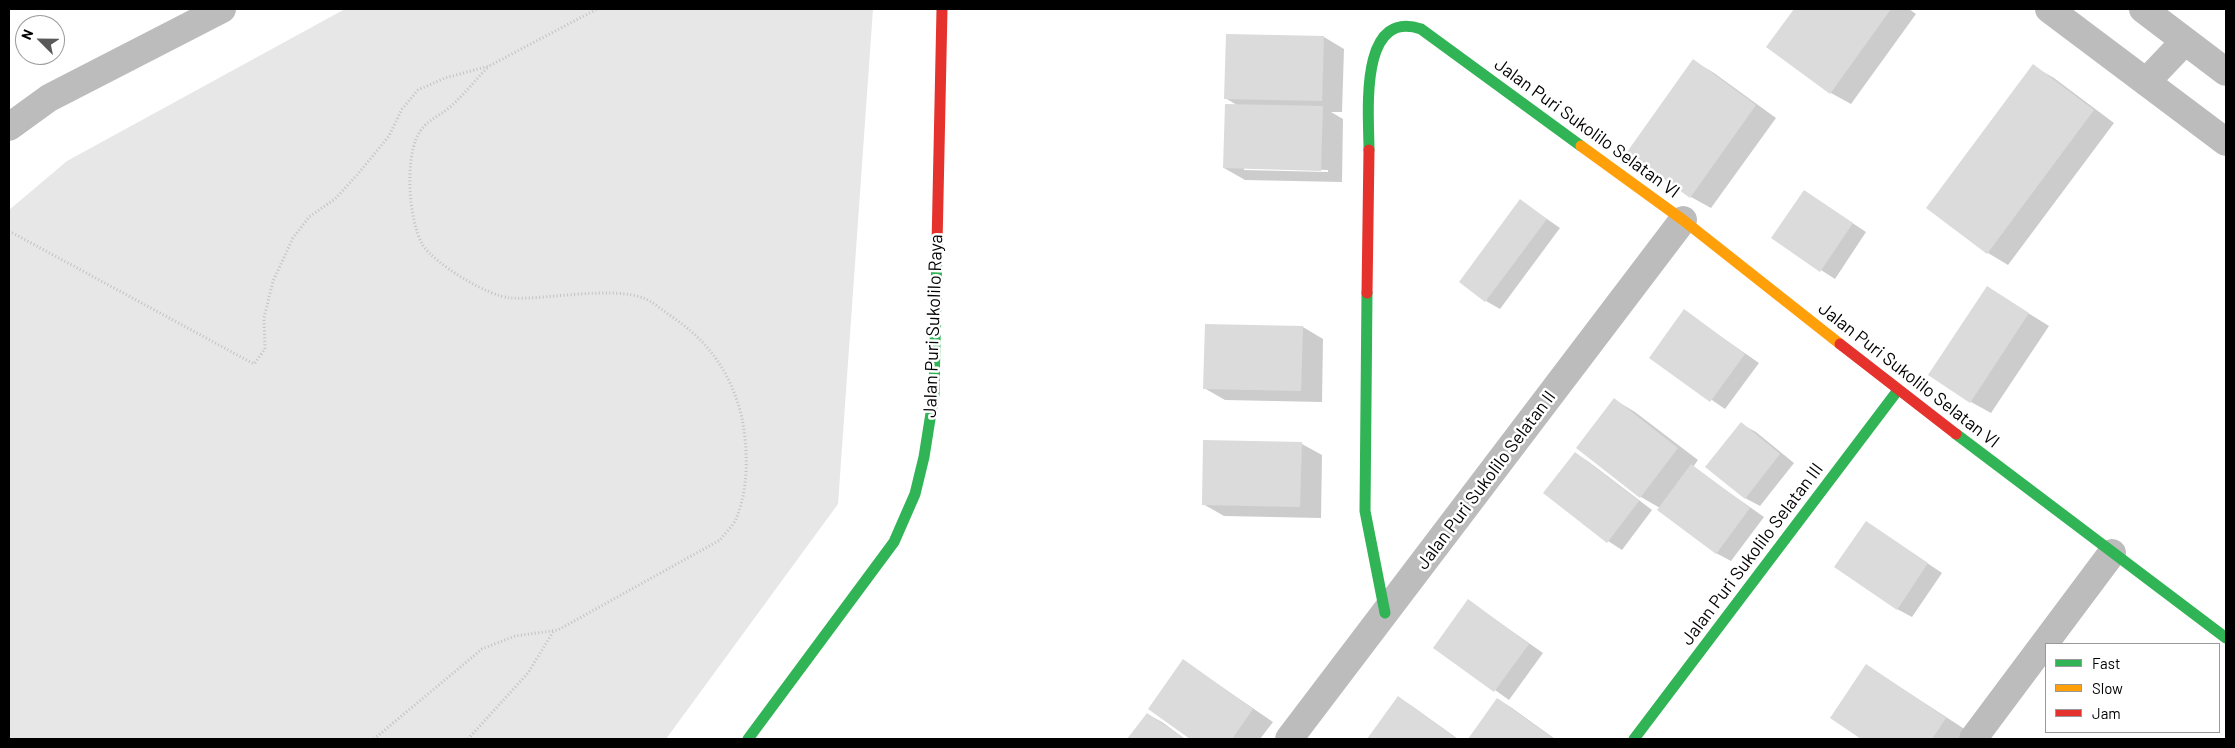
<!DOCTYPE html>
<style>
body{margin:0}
#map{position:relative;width:2235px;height:748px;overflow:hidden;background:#fff;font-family:Barlow,sans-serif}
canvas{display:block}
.frame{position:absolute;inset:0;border:10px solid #000;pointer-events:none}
.legend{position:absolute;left:2045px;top:643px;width:175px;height:90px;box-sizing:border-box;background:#fff;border:1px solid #999;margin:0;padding:6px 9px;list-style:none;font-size:15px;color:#000}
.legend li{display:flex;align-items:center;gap:10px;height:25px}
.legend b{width:25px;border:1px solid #999}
.north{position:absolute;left:15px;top:15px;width:50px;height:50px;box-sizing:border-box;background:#fff;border:1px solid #999;border-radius:50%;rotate:293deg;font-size:14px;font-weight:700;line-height:20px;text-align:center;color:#000}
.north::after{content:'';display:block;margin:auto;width:18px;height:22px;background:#595959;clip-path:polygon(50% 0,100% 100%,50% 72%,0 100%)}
</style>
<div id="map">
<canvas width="2235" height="748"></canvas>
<div class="frame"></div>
<ul class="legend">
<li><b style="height:6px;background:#30b455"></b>Fast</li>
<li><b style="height:6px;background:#ff9f0a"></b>Slow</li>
<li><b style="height:6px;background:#e5322d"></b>Jam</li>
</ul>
<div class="north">N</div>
</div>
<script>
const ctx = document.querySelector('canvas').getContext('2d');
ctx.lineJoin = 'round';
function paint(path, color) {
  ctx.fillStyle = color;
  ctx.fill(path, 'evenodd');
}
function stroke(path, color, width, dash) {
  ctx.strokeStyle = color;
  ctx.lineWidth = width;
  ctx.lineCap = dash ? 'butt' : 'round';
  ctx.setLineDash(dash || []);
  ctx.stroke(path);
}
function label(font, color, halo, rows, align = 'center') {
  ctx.font = font + ' Barlow,sans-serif';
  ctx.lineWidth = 5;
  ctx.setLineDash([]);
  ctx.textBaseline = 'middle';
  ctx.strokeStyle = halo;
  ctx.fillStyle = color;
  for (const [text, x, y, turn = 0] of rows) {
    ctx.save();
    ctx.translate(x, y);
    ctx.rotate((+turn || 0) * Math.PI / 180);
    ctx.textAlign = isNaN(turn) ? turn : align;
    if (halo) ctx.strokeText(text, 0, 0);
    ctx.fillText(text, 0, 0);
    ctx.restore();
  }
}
const green = new Path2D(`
 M345,9H873L838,504L666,739H9V210L67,161Z`);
const shadow = new Path2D(`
 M1796,9H1909L1916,14L1851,104L1831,93L1768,47Z
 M1324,37L1344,49L1342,112H1331L1343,119L1342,182L1245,180L1224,168L1237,105L1225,98ZM1244,168L1328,170V172L1244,170Z
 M1694,61L1714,73L1776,118L1711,208L1691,197Z
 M2033,66L2054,78L2114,123L2008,265L1988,253Z
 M1804,191L1866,232L1835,279L1821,270Z
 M1521,201L1560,228L1500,309L1486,301Z
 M1988,288L2049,326L1991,413L1971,402Z
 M1684,311L1759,363L1725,409L1651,358Z
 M1303,327L1323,339L1322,402L1225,400L1204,388Z
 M1615,400L1635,412L1698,460L1693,467L1764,517L1731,561L1716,553L1660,508L1641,497Z
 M1741,424L1756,432L1794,463L1760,506L1745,498Z
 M1302,444L1322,455L1321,518L1224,516L1203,504Z
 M1575,453L1589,462L1652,510L1622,550L1608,541Z
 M1866,522L1942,573L1912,617L1897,609Z
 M1469,601L1543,653L1509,700L1435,647Z
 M1184,661L1273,722L1260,739H1193L1150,709Z
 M1866,665L1966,730L1960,739H1863L1831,718Z
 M1398,697L1412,706L1458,739H1368Z
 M1498,699L1512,708L1555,739H1469Z
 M1147,714L1162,722L1185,739H1128Z`);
const building = new Path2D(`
 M1794,9H1891L1830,94L1766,47Z
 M1226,34L1324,36L1322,101L1224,99Z
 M1693,59L1756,105L1690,198L1627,152Z
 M2033,64L2094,110L1987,254L1926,208Z
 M1225,104L1323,106L1321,171L1223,168Z
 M1804,190L1853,223L1820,272L1771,238Z
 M1520,199L1547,219L1485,302L1459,282Z
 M1987,286L2029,313L1970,403L1928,375Z
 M1684,309L1745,354L1710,402L1649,358Z
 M1205,324L1303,326L1301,391L1203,389Z
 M1614,398L1678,448L1640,498L1576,448Z
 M1741,422L1780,454L1745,499L1705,467Z
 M1203,440L1302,442L1300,507L1202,505Z
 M1575,452L1639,501L1607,543L1543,493Z
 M1691,464L1750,508L1716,554L1657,510Z
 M1866,521L1928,563L1897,610L1834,567Z
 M1468,599L1529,644L1494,692L1433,648Z
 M1183,659L1253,709L1232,739H1190L1148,709Z
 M1866,664L1946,718L1932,739H1861L1830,718Z
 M1398,696L1457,739H1367Z
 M1497,698L1554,739H1468Z
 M1147,713L1185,739H1127Z`);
const path = new Path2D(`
 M9,231L254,364L265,349L264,318L273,281L293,238L309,217L335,199L357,175L389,136L402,109L418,90L445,78L489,66L597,9
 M374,739L482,649L515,636L558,630L720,540C725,533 733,526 736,519C749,489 748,449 742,418C731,372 708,340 668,314C661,309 654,303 646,299C613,285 548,300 511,298C489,297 433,263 422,244C409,219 405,163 417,137C425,120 437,118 450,107C464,95 476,79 489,66
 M468,739L528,673L553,632`);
const street = new Path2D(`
 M2049,9L2226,142
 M2143,9L2226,72
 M2146,82L2185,41
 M9,127L49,98L222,9
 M1289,739L1683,220
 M1973,739L2112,553`);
const fast = new Path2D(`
 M1369,150C1369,115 1358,8 1421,29L1581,146
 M1367,293L1365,511L1385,613
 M1956,434L2226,638
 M748,739L894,542L915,494L924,457L934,394L937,245
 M1634,739L1898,390`);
const slow = new Path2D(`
 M1581,146L1683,220L1840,344`);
const jam = new Path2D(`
 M937,245L942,9
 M1367,293L1369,150
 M1840,344L1956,434`);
const streetNames = [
 ["Jalan Puri Sukolilo Selatan VI",1587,128,36],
 ["Jalan Puri Sukolilo Raya",933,326,-88],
 ["Jalan Puri Sukolilo Selatan VI",1909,375,38],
 ["Jalan Puri Sukolilo Selatan II",1486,480,-53],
 ["Jalan Puri Sukolilo Selatan III",1752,554,-53]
];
paint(green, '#e7e7e7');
paint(shadow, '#0003');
paint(building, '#dbdbdb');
stroke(path, '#c2c2c2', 3, [1, 2.5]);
stroke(street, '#bcbcbc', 28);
stroke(fast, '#30b455', 11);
stroke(slow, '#ff9f0a', 11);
stroke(jam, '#e5322d', 11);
label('18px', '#000', '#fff', streetNames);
</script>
